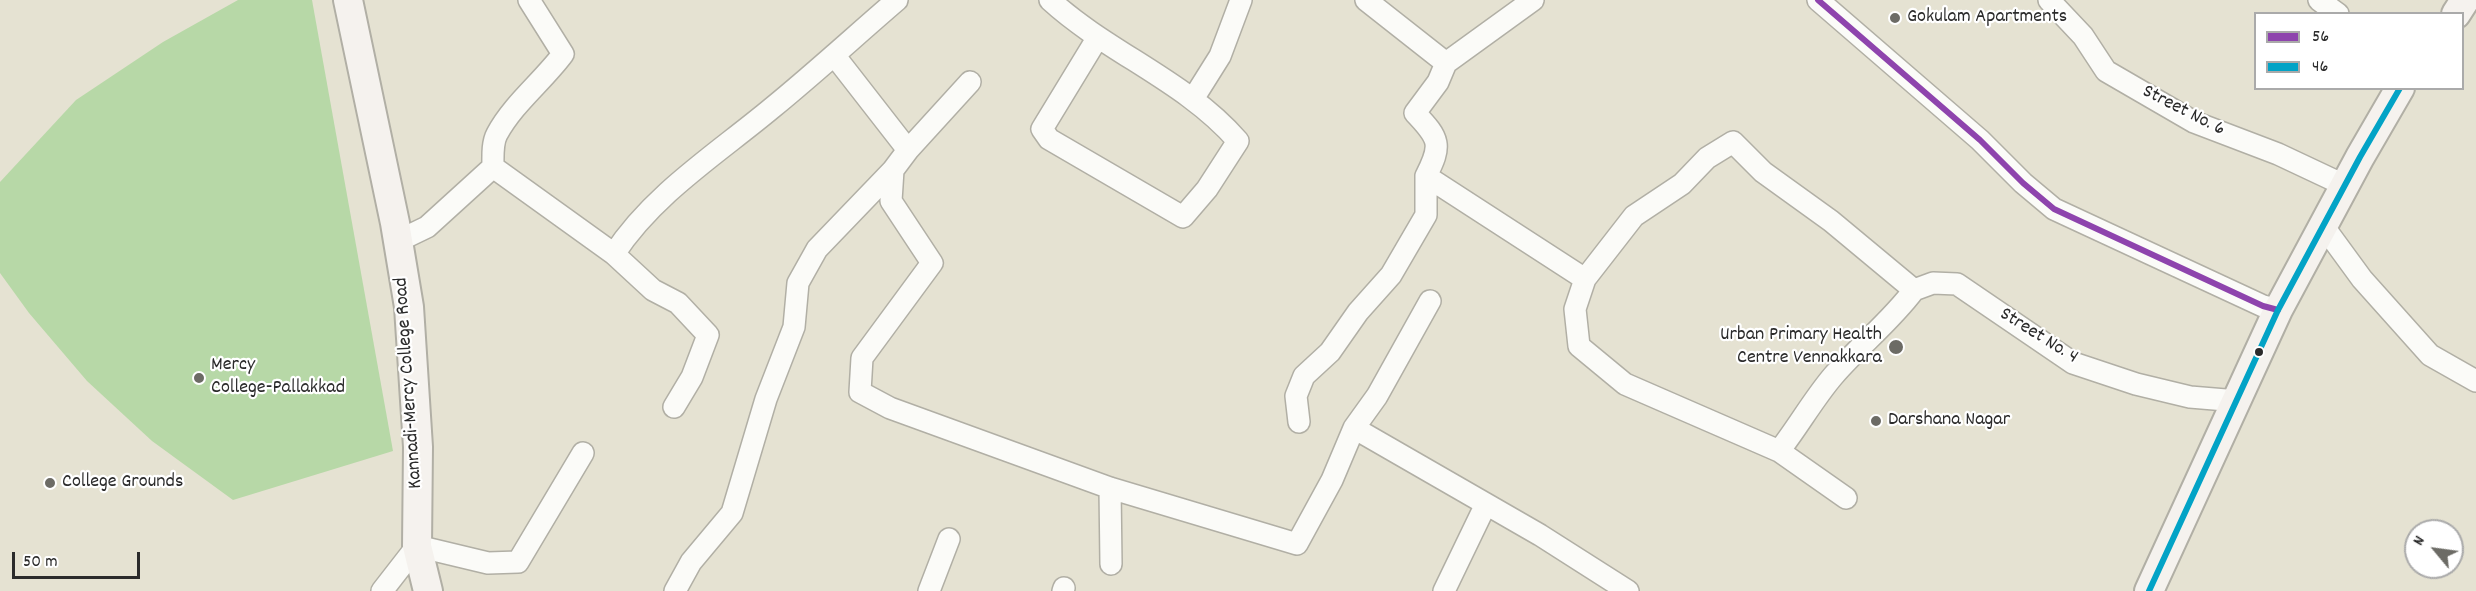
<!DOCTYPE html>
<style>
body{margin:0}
#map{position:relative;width:2476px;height:591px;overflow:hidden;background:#e5e2d2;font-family:Dekko,sans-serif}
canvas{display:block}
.legend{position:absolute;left:2254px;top:12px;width:210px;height:78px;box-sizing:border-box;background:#fff;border:2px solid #aaa;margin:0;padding:8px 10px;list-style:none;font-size:18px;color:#2b2b2b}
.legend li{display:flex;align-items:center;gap:12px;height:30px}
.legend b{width:30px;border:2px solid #aaa}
.north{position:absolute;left:2404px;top:519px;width:60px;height:60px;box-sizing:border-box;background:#fff;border:2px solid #aaa;border-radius:50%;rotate:299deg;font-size:16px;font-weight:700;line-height:24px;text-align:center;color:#2b2b2b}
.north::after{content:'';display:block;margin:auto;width:21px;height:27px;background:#6c6b65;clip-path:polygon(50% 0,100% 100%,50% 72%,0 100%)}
.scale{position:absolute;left:12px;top:552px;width:128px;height:27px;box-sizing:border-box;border:3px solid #2b2b2b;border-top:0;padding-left:8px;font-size:18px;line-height:21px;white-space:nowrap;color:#2b2b2b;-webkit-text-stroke:4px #fff;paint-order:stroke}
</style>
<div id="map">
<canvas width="2476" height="591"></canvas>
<ul class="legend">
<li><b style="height:8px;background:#8e44ad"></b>56</li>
<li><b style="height:8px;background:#02a3c6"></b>46</li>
</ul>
<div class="north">N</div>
<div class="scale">50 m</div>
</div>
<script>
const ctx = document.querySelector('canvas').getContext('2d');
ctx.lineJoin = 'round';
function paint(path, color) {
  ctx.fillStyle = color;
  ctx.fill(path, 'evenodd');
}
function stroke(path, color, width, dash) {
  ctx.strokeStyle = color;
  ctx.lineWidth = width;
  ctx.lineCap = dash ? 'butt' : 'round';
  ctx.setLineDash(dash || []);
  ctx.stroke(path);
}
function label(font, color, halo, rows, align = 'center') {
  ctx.font = font + ' Dekko,sans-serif';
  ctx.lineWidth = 4.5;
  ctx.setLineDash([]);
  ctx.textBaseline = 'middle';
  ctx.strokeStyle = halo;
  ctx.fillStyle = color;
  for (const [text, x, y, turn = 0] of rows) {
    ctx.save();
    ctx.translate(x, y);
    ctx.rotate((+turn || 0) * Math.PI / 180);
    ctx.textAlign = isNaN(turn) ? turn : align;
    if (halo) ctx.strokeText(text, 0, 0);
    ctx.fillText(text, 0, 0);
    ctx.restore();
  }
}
const green = new Path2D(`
 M238,0H312L393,451L233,500L152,441L87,381L29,313L0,273V182L76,100L163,42Z`);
const street = new Path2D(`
 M1050,0C1108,53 1186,81 1238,141L1207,189L1183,217L1049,139L1042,129L1098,37
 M1366,0L1446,63L1533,0
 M1818,0L1980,140L2023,183L2054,209L2263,306L2278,310
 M2049,0L2083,36L2106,71L2194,122L2278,154L2346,186
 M2319,0L2338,14
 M834,55L908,150L970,82
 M1446,63L1438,82L1415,113C1440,139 1442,145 1426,176L1585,279
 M1193,99L1220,56L1241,0
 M1733,142L1763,172L1831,221L1914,290C1890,322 1860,345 1834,375C1814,398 1798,427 1779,451L1625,384L1579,346L1575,309L1585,279L1634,216L1682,184L1707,158Z
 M493,167L614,254
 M893,170L891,201L932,263L862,358L860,392L890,408L1110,488L1297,544L1332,480L1354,428L1377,396L1430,301
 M2324,227L2362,279L2430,355L2476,381
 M398,241L427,227L493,167C493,158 492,143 497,134C513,104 543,81 563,54L529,0
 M1914,290L1933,283L1957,284L2073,363L2136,384L2190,397L2238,401
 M674,407L692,377L708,335L678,303L653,290L614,254C653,194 718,153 772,108C815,73 855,36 897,0
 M1299,422L1296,396L1304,376L1330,352L1358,312L1391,275L1426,215V176
 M1354,428L1540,535L1628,591
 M1779,451L1846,498
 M1110,488L1111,564
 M382,591L417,546L488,563L518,562L583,453
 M675,591L691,562L732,513L766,399L794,327L798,283L817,249L893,170L908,150
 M929,591L949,539
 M1063,591L1064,588
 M1444,591L1486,504`);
const secondary = new Path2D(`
 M348,0L395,223L409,307L418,447L417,546L428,591
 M2456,14L2465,0
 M2149,591L2278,310L2360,157L2400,88`);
const bus1 = new Path2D(`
 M1818,0L1980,140L2023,183L2054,209L2263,306L2278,310`);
const bus2 = new Path2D(`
 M2149,591L2278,310L2360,157L2400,88`);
const markers = [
 [1895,18,6,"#6c6b65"],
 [1896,347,8,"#6c6b65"],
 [2259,352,5,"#2b2b2b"],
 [199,378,6,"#6c6b65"],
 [1876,421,6,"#6c6b65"],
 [50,483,6,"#6c6b65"]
];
const poiNames = [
 ["Gokulam Apartments",1907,18],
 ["Urban Primary Health",1882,336,"right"],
 ["Centre Vennakkara",1882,359,"right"],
 ["Mercy",211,366],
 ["College-Pallakkad",211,389],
 ["Darshana Nagar",1888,421],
 ["College Grounds",62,483]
];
const streetNames = [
 ["Street No. 6",2183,112,27],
 ["Street No. 4",2038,337,32],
 ["Kannadi-Mercy College Road",410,383,-94]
];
paint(green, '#b7d8a7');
stroke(street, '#b1afa5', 24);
stroke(secondary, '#b1afa5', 32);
stroke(street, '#fbfbf8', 21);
stroke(secondary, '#f5f2ee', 28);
stroke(bus1, '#8e44ad', 6);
stroke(bus2, '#02a3c6', 6);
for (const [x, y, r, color] of markers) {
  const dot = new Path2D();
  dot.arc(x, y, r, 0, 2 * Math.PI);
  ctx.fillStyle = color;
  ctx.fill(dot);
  stroke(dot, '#fff', 2);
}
label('20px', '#2b2b2b', '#fff', poiNames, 'left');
label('20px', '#2b2b2b', '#fff', streetNames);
</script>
